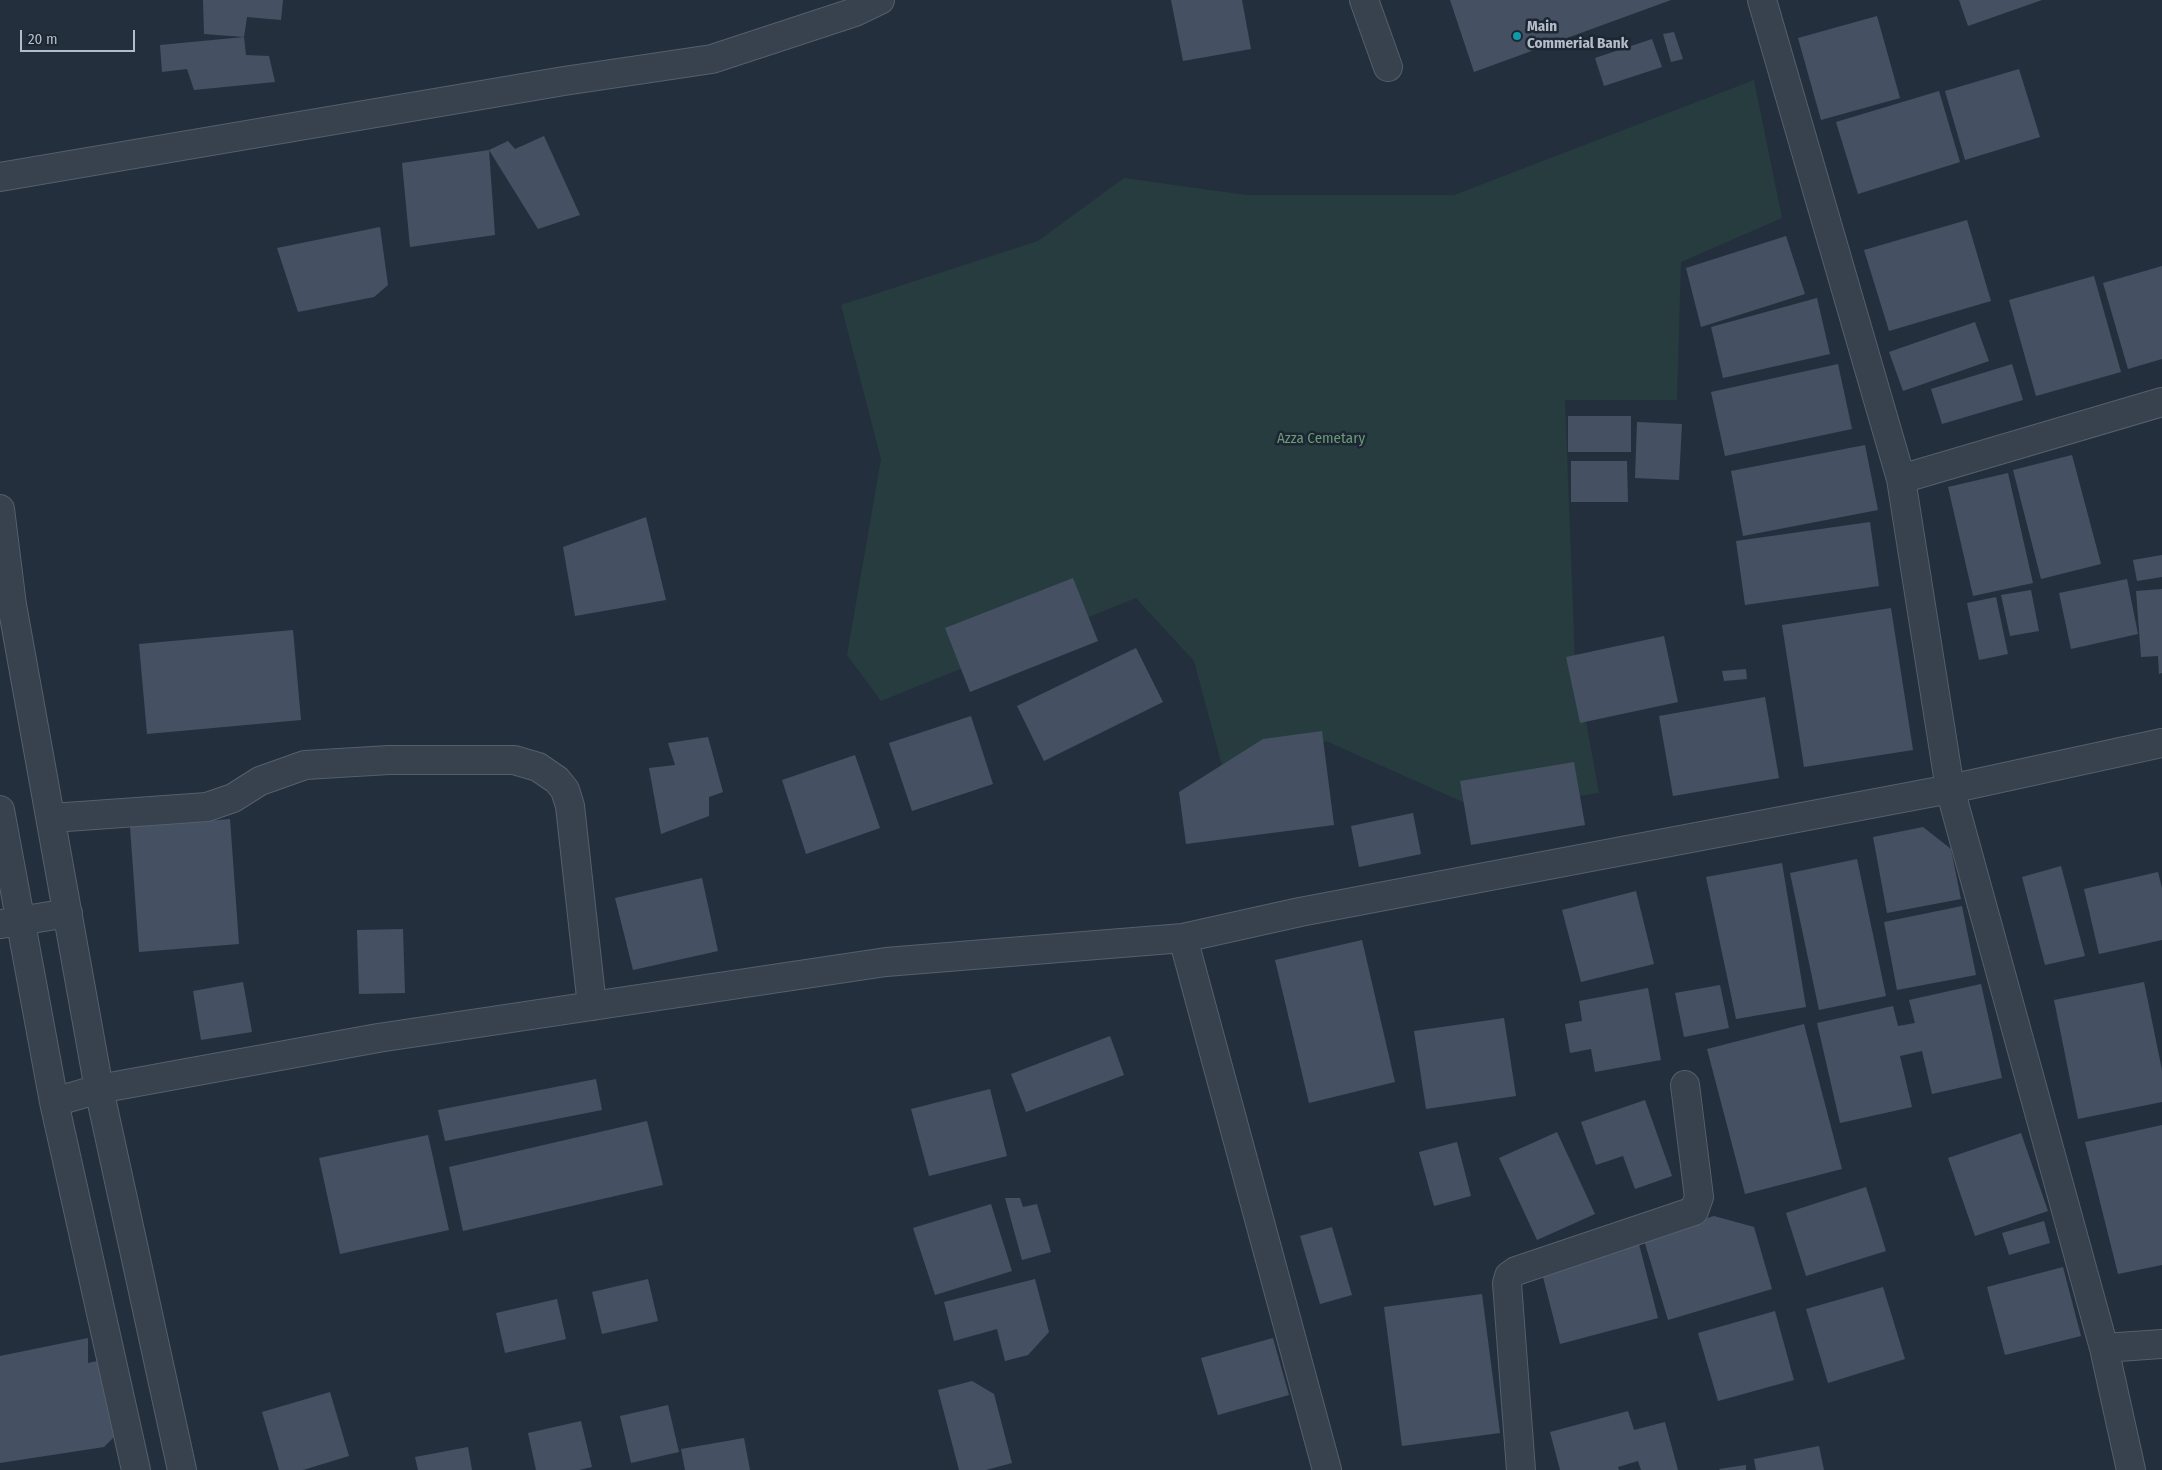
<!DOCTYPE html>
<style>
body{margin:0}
#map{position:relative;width:2162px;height:1470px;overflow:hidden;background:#242f3e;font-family:"Fira Sans Condensed",sans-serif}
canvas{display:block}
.scale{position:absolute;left:20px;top:30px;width:115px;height:22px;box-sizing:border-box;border:2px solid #b4bcc9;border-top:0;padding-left:6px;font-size:15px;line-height:18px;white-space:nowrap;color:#b4bcc9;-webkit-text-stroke:4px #1d2633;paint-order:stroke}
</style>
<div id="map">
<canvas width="2162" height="1470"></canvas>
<div class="scale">20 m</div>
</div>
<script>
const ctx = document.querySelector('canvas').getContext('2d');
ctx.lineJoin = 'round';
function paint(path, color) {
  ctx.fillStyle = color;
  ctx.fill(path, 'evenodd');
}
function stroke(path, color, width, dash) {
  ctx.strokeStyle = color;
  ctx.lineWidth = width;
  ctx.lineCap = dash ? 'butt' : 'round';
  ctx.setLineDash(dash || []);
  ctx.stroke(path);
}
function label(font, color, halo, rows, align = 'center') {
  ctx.font = font + ' "Fira Sans Condensed",sans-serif';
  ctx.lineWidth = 5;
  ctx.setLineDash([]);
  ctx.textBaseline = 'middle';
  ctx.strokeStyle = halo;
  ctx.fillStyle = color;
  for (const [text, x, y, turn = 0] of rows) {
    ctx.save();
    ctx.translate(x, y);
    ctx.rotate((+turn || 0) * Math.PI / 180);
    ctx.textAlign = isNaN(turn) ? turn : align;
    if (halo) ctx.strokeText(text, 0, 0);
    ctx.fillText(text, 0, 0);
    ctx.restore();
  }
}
const green = new Path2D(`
 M1754,80L1782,218L1681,262L1677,400H1565L1575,661L1599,793L1483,811L1326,741L1228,788L1194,661L1136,598L881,701L847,655L881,459L841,305L1038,241L1124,178L1246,195H1454Z`);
const building = new Path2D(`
 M203,0H283L281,20L247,17L244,37L204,34Z
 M1171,0H1242L1251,49L1183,61Z
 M1450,0H1671L1474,72Z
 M1959,0H2042L1968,26Z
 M1877,16L1900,98L1821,120L1798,38Z
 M1674,32L1683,59L1671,62L1663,34Z
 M244,37L246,55L269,56L275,82L194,90L187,69L162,72L160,45Z
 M1652,39L1662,67L1604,86L1595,58Z
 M2019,69L2040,137L1965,160L1945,91Z
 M1939,91L1960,162L1858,194L1836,122Z
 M544,136L580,215L538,229L489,150L508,141L515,149Z
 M489,150L495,235L410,247L402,163Z
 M1967,220L1991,301L1889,331L1864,250Z
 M380,227L388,285L374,297L298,312L277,248Z
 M1786,236L1805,294L1701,327L1686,268Z
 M2162,266V359L2128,369L2103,283Z
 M2094,276L2121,372L2036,396L2009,300Z
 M1817,298L1830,354L1723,378L1711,327Z
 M1975,322L1989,361L1903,391L1889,352Z
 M1838,364L1852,429L1725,456L1711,392Z
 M2012,364L2023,400L1942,424L1931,389Z
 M1568,416H1631V452H1568Z
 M1637,422L1682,424L1679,480L1635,478Z
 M1865,445L1878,510L1743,536L1731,471Z
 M2072,455L2101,564L2041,579L2013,470Z
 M1571,461H1627L1628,502H1571Z
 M2008,473L2033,583L1973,596L1948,487Z
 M646,517L666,600L575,616L563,547Z
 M1870,522L1879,586L1745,605L1736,541Z
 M2162,555V577L2137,581L2133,560Z
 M1073,578L1098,641L970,692L945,628Z
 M2127,579L2138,634L2071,649L2059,593Z
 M2162,589V673L2159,674L2158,656L2141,657L2136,591Z
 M2031,590L2039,631L2010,636L2001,595Z
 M1996,597L2008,654L1979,660L1967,603Z
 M1891,608L1913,750L1804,767L1782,625Z
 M293,630L301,720L147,734L139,644Z
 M1664,636L1678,702L1580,723L1566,657Z
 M1136,648L1163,702L1044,761L1017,706Z
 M1746,669L1747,679L1724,681L1722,671Z
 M1765,697L1779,778L1673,796L1659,716Z
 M971,716L993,784L912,811L889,743Z
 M1322,731L1334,825L1186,844L1179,792L1263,739Z
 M708,737L723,792L709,797V816L661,834L649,768L675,765L668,743Z
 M855,755L880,828L806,854L782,780Z
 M1574,762L1585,825L1471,845L1460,781Z
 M1413,813L1421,854L1359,867L1351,826Z
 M230,819L239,944L139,952L130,827Z
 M1923,827L1951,849L1961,899L1887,913L1873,837Z
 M1857,859L1886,996L1819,1010L1790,873Z
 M1782,863L1806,1007L1736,1019L1706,877Z
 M2061,866L2085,956L2045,965L2022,877Z
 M2158,872L2162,888V940L2099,954L2084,889Z
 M702,878L718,951L633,970L615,898Z
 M1636,891L1654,964L1581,982L1562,910Z
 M1962,906L1976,975L1897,990L1884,922Z
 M403,929L405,993L359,994L357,930Z
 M1362,940L1395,1082L1309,1103L1275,960Z
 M243,982L252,1032L201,1040L193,991Z
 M2144,982L2162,1070V1102L2078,1119L2054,1000Z
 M1981,984L2002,1078L1932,1094L1922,1051L1900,1056L1912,1107L1840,1123L1817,1023L1893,1006L1898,1026L1915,1023L1909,1000Z
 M1720,985L1729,1028L1684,1037L1675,993Z
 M1648,988L1661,1060L1595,1072L1591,1049L1570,1053L1565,1024L1582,1021L1579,1001Z
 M1504,1018L1516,1096L1426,1109L1414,1031Z
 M1804,1024L1842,1169L1745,1194L1707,1049Z
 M1110,1036L1124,1075L1026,1112L1011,1074Z
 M596,1079L602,1110L445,1141L438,1110Z
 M990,1089L1007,1156L929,1176L911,1109Z
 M1645,1100L1672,1176L1635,1189L1623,1156L1596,1165L1581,1122Z
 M647,1121L663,1185L463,1231L449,1167Z
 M2162,1125V1265L2118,1274L2085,1142Z
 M1557,1132L1595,1214L1537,1240L1499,1158Z
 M2021,1133L2048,1211L1975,1236L1948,1158Z
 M428,1135L449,1230L340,1254L319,1158Z
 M1457,1142L1471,1196L1434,1206L1419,1152Z
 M1866,1187L1886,1251L1806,1276L1786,1213Z
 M1005,1198H1020L1023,1207L1037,1204L1051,1252L1022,1260Z
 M991,1204L1012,1271L935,1295L913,1228Z
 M1714,1216L1754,1227L1772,1289L1668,1320L1643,1237Z
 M2044,1221L2050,1243L2009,1255L2002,1233Z
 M1332,1227L1352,1295L1320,1304L1300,1236Z
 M1639,1244L1658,1318L1560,1344L1541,1269Z
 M2063,1267L2081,1336L2005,1355L1987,1287Z
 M648,1279L658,1321L602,1334L592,1292Z
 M1035,1279L1049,1332L1028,1355L1005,1361L997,1329L954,1341L944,1302Z
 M1883,1287L1905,1359L1828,1383L1806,1309Z
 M1482,1294L1500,1433L1402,1446L1384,1307Z
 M557,1299L566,1339L505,1353L496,1313Z
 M1775,1311L1794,1380L1718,1401L1698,1333Z
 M88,1338V1363L102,1360L117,1434L104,1447L0,1463V1356Z
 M1273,1338L1289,1395L1218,1415L1201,1358Z
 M972,1381L994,1394L1012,1463L986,1470H959L938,1390Z
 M330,1392L349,1456L303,1470H279L262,1412Z
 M668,1405L679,1452L631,1463L620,1416Z
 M1628,1411L1634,1430L1665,1422L1678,1470H1641L1638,1461L1618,1467L1619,1470H1560L1550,1432Z
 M581,1421L592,1467L579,1470H536L528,1433Z
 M744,1438L750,1470H685L681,1449Z
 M1819,1446L1824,1470H1756L1754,1459Z
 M468,1447L472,1470H418L415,1457Z
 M1746,1465V1470H1720L1719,1469Z`);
const minor = new Path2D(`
 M1364,0L1388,67
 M1762,0L1901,479L1950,789L2104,1348L2131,1470
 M0,177L564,81L712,59L855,12L880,0
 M1901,479L2162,402
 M0,509L12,605L99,1089L182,1470
 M0,810L54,1102L136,1470
 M52,818L207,807L233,798L260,781L305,765L389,760H514L538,767L557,780L565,790L570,806L592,1006
 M1,924L68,913
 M1183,938L1327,1470
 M54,1102L99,1089L378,1038L886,962L1183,938L1300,912L1950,789L2162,743
 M2104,1348L2162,1344
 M1521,1470L1507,1283L1509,1276L1516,1271L1694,1211L1699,1197L1685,1085`);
const markers = [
 [1517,36,5,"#0f9aa8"]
];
const poiNames = [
 ["Main",1527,27],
 ["Commerial Bank",1527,44]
];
const parkNames = [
 ["Azza Cemetary",1321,439]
];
paint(green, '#263c3f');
paint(building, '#455162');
stroke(minor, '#565f6c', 30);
stroke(minor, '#38414e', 28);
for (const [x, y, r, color] of markers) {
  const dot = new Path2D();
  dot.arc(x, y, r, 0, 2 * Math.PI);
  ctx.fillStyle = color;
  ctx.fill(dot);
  stroke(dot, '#1d2633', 2);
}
label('bold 15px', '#b4bcc9', '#1d2633', poiNames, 'left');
label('15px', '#6b9a76', '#1d2633', parkNames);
</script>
